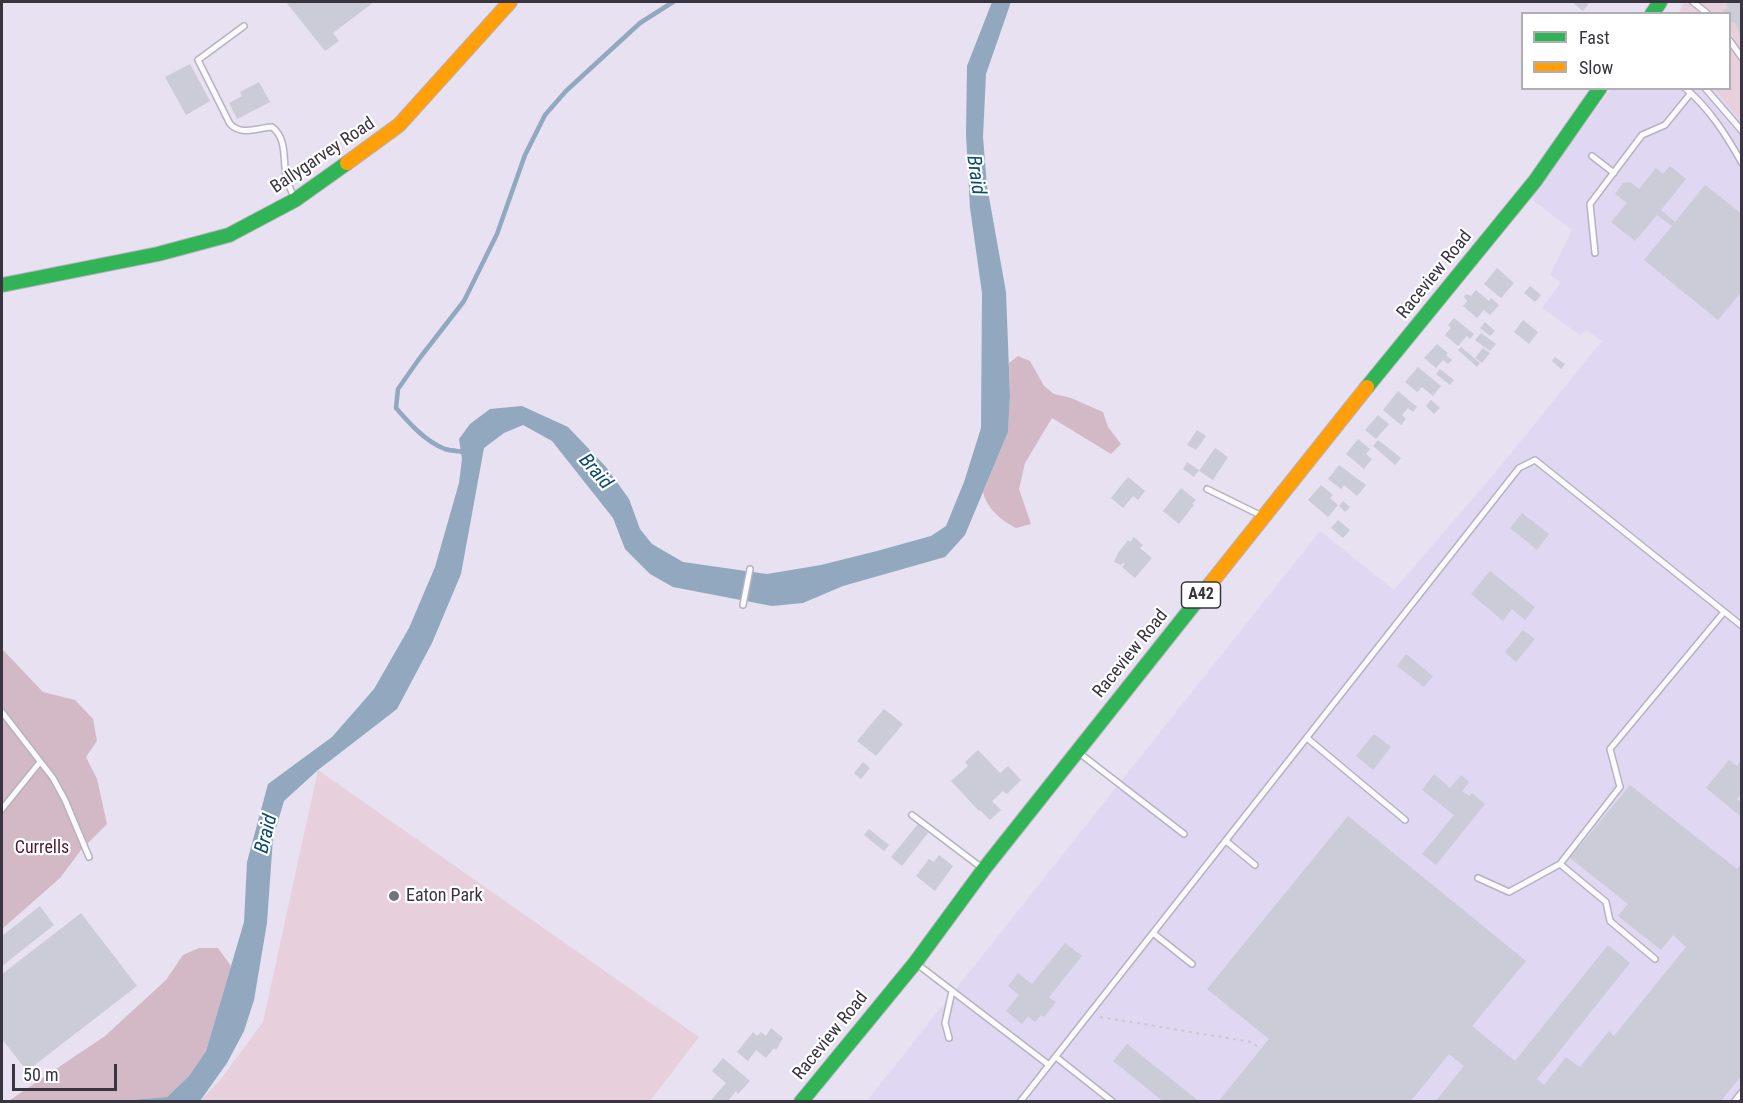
<!DOCTYPE html>
<style>
body{margin:0}
#map{position:relative;width:1743px;height:1103px;overflow:hidden;background:#e7e1f2;font-family:"Roboto Condensed",sans-serif}
canvas{display:block}
.frame{position:absolute;inset:0;border:3px solid #393540;pointer-events:none}
.legend{position:absolute;left:1521px;top:12px;width:210px;height:78px;box-sizing:border-box;background:#fff;border:2px solid #b0aeb3;margin:0;padding:8px 10px;list-style:none;font-size:18px;color:#393540}
.legend li{display:flex;align-items:center;gap:12px;height:30px}
.legend b{width:30px;border:2px solid #b0aeb3}
.scale{position:absolute;left:12px;top:1064px;width:105px;height:27px;box-sizing:border-box;border:3px solid #393540;border-top:0;padding-left:8px;font-size:18px;line-height:21px;white-space:nowrap;color:#393540;-webkit-text-stroke:4px #fff;paint-order:stroke}
</style>
<div id="map">
<canvas width="1743" height="1103"></canvas>
<div class="frame"></div>
<ul class="legend">
<li><b style="height:8px;background:#30b455"></b>Fast</li>
<li><b style="height:8px;background:#ff9f0a"></b>Slow</li>
</ul>
<div class="scale">50 m</div>
</div>
<script>
const ctx = document.querySelector('canvas').getContext('2d');
ctx.lineJoin = 'round';
function paint(path, color) {
  ctx.fillStyle = color;
  ctx.fill(path, 'evenodd');
}
function stroke(path, color, width, dash) {
  ctx.strokeStyle = color;
  ctx.lineWidth = width;
  ctx.lineCap = dash ? 'butt' : 'round';
  ctx.setLineDash(dash || []);
  ctx.stroke(path);
}
function label(font, color, halo, rows, align = 'center') {
  ctx.font = font + ' "Roboto Condensed",sans-serif';
  ctx.lineWidth = 4.5;
  ctx.setLineDash([]);
  ctx.textBaseline = 'middle';
  ctx.strokeStyle = halo;
  ctx.fillStyle = color;
  for (const [text, x, y, turn = 0] of rows) {
    ctx.save();
    ctx.translate(x, y);
    ctx.rotate((+turn || 0) * Math.PI / 180);
    ctx.textAlign = isNaN(turn) ? turn : align;
    if (halo) ctx.strokeText(text, 0, 0);
    ctx.fillText(text, 0, 0);
    ctx.restore();
  }
}
const built = new Path2D(`
 M1611,89H1715L1742,121L1741,1101L866,1102L1320,531L1394,590L1494,474L1602,341L1586,330L1580,335L1542,308L1561,282L1550,275L1572,230L1530,198Z`);
const green = new Path2D(`
 M1684,2H1741V121L1715,89L1730,88V14H1678Z
 M318,770L699,1037L650,1101H200L221,1079L263,1022Z`);
const forest = new Path2D(`
 M1018,356L1030,361L1044,386L1054,394L1071,398L1103,412L1108,427L1121,444L1111,454L1052,418L1025,463L1019,489L1031,524L1016,528C1001,520 987,509 983,492L1008,432L1010,396L1009,363Z
 M2,649L43,692L75,700L93,719L97,741L86,757L97,779L107,824L81,850L60,878L2,929Z
 M199,948H218L231,966L206,1051L189,1076L167,1097L106,1102H7L105,1036L166,980L183,955Z`);
const water = new Path2D(`
 M992,2H1011L986,74L983,137L987,186L1006,292L1010,396L1008,432L965,535L945,557L843,586L803,603L772,606L673,587L650,574L625,549L613,518L552,441L523,425L504,433L484,448L461,574L432,643L397,709L318,770L284,801L273,838L267,923L254,1000L244,1031L227,1063L200,1101L106,1102L167,1097L189,1076L206,1051L244,922L247,862L268,784L332,737L374,689L409,628L435,567L459,483L462,459L459,439L470,424L490,409L522,406L568,427L606,467L629,499L640,529L652,544L683,562L767,574L821,565L877,551L931,536L946,526L964,482L981,428L982,293L970,208L966,134L967,66Z`);
const stream = new Path2D(`
 M465,452C459,451 451,451 445,449C426,442 409,423 396,408L398,389L419,359L464,301L497,234L525,155L545,115L566,91L640,23L673,2`);
const building = new Path2D(`
 M286,2H374L333,33L339,41L325,51Z
 M1576,2H1590L1583,11L1574,4Z
 M1726,2H1742V42L1735,22L1730,23V14H1724L1723,10L1728,8Z
 M190,64L210,101L186,115L165,77Z
 M259,82L270,102L237,119L229,103L242,96L240,92Z
 M1670,166L1686,179L1661,210L1675,222L1705,185L1742,214V291L1718,320L1644,260L1672,226L1657,215L1635,241L1611,222L1627,203L1615,194L1623,183L1630,182L1639,189L1656,168L1663,174Z
 M1497,268L1514,283L1501,298L1484,284Z
 M1530,286L1541,295L1535,302L1524,293Z
 M1476,290L1489,301L1491,298L1499,305L1490,315L1484,310L1477,318L1463,306L1467,301L1464,297L1466,294L1471,296Z
 M1454,318L1474,334L1470,339L1467,336L1458,346L1445,335L1451,328L1448,325Z
 M1523,320L1538,332L1529,344L1514,332Z
 M1485,322L1495,331L1490,336L1480,328Z
 M1481,333L1496,344L1490,351L1475,340Z
 M1437,344L1448,353L1446,355L1452,360L1448,364L1443,360L1436,368L1424,358Z
 M1461,347L1480,363L1477,367L1458,350Z
 M1483,348L1490,353L1482,363L1475,358Z
 M1555,357L1565,364L1561,369L1552,361Z
 M1418,367L1441,386L1433,396L1422,387L1417,392L1405,382Z
 M1440,369L1454,380L1450,385L1436,374Z
 M1398,391L1417,407L1413,412L1408,408L1402,415L1406,419L1401,425L1383,410Z
 M1431,400L1440,408L1434,414L1426,406Z
 M1378,415L1389,424L1376,439L1365,430Z
 M1197,430L1206,436L1196,450L1187,445Z
 M1358,439L1370,449L1366,454L1372,459L1364,469L1346,454Z
 M1378,440L1401,458L1395,465L1373,446Z
 M1215,448L1228,457L1213,480L1199,471Z
 M1187,462L1199,470L1194,477L1183,469Z
 M1339,465L1366,485L1357,496L1344,485L1341,489L1328,479Z
 M1128,477L1145,491L1138,500L1133,496L1123,508L1111,498Z
 M1321,485L1333,495L1330,498L1338,505L1328,517L1308,500Z
 M1181,488L1196,500L1192,504L1194,505L1179,524L1163,511Z
 M1343,501L1350,507L1345,512L1339,506Z
 M1522,513L1549,534L1537,550L1510,528Z
 M1338,520L1350,530L1343,538L1331,528Z
 M1134,537L1143,545L1140,548L1152,558L1135,578L1122,567L1125,564L1123,563L1121,565L1114,562L1118,553L1128,540L1130,542Z
 M1490,571L1535,607L1525,620L1512,609L1503,621L1471,594Z
 M1523,630L1535,639L1516,662L1505,652Z
 M1406,654L1433,676L1424,687L1397,666Z
 M884,709L903,724L876,756L857,741Z
 M1374,734L1391,747L1373,770L1356,756Z
 M978,750L1000,773L1008,766L1021,780L1007,794L1003,791L992,801L1001,810L990,820L980,810L979,811L951,781L968,766L965,762Z
 M1729,760L1737,766L1742,760V794L1737,799L1742,803V812L1739,815L1706,788Z
 M863,762L870,768L861,779L854,773Z
 M1434,774L1450,788L1461,775L1469,782L1462,791L1469,796L1472,793L1485,804L1436,865L1422,854L1454,815L1422,790Z
 M1630,785L1737,869L1742,863V1075L1720,1102H1435L1464,1066L1449,1054L1410,1102H1218L1269,1039L1207,989L1348,816L1526,961L1472,1026L1515,1061L1608,945L1630,963L1537,1079L1544,1085L1566,1057L1580,1067L1609,1031L1614,1036L1686,947L1673,935L1661,950L1618,916L1628,904L1570,858Z
 M918,824L928,833L902,866L891,857Z
 M869,829L889,845L884,851L864,835Z
 M939,855L953,866L935,891L916,876L929,859L934,862Z
 M40,906L54,925L2,966V936Z
 M81,913L137,986L27,1071L2,1039V974Z
 M1065,943L1082,956L1049,997L1056,1002L1044,1017L1041,1015L1035,1022L1028,1016L1022,1024L1006,1011L1019,995L1008,986L1018,973L1032,984Z
 M771,1028L783,1038L776,1050L774,1048L766,1058L756,1050L748,1061L737,1052L753,1032L757,1036L761,1032L766,1036Z
 M1127,1044L1200,1102H1164L1113,1061Z
 M723,1058L750,1081L738,1094L736,1091L727,1102H715L712,1099L726,1083L712,1071Z`);
const path = new Path2D(`
 M1100,1017L1239,1040L1251,1042L1261,1049`);
const lane = new Path2D(`
 M1693,2L1708,14
 M244,26L198,60L230,124C242,136 257,128 272,127C287,138 283,159 286,176C288,184 291,191 295,199
 M1730,41L1742,58
 M1685,88C1710,109 1726,135 1742,163
 M1705,88L1742,131
 M1592,156L1614,173
 M1595,253L1590,204L1642,135L1665,125L1691,93
 M1207,489L1262,516
 M743,605L750,569
 M2,712L53,778L65,800L89,857
 M1307,738L1405,820
 M1078,752L1184,834
 M2,809L40,762
 M912,815L982,868
 M1226,841L1255,865
 M1478,878L1509,892L1560,864
 M1153,933L1192,964
 M1655,959L1610,921L1606,902L1560,864L1620,787L1610,749L1724,612
 M917,964L1049,1065L1519,468L1535,460L1742,626
 M949,1038L945,1023L952,991
 M1056,1057L1113,1102
 M1020,1102L1049,1065
 M1734,1102L1742,1092`);
const fast = new Path2D(`
 M1652,14L1660,2
 M2,285L158,254L229,235L295,200L347,163
 M1367,387L1535,181L1600,88
 M801,1102L915,963L984,869L1211,583`);
const slow = new Path2D(`
 M347,163L399,125L510,2
 M1211,583L1367,387`);
const markers = [
 [394,896,6,"#76717e"]
];
const shields = [
 [1201,595,39]
];
const shieldNames = [
 ["A42",1201,595]
];
const streetNames = [
 ["Ballygarvey Road",323,156,-34],
 ["Raceview Road",1435,275,-51],
 ["Raceview Road",1131,654,-51],
 ["Raceview Road",831,1036,-51]
];
const parkNames = [
 ["Currells",42,848]
];
const poiNames = [
 ["Eaton Park",406,896]
];
const waterNames = [
 ["Braid",975,175,82],
 ["Braid",595,472,49],
 ["Braid",267,834,-76]
];
paint(built, '#e0d7f3');
paint(green, '#e7d0dc');
paint(forest, '#d3b8c5');
paint(water, '#91a8be');
stroke(stream, '#91a8be', 4.5);
paint(building, '#cccbd8');
stroke(lane, '#b7b2bf', 8);
stroke(fast, '#b7b2bf', 16);
stroke(slow, '#b7b2bf', 16);
stroke(path, '#cac8cd', 2, [3, 4.5]);
stroke(lane, '#fbfafd', 5);
stroke(fast, '#30b455', 14);
stroke(slow, '#ff9f0a', 14);
for (const [x, y, r, color] of markers) {
  const dot = new Path2D();
  dot.arc(x, y, r, 0, 2 * Math.PI);
  ctx.fillStyle = color;
  ctx.fill(dot);
  stroke(dot, '#fff', 2);
}
for (const [x, y, w] of shields) {
  const box = new Path2D();
  box.roundRect(x - w / 2, y - 13, w, 26, 4.5);
  ctx.fillStyle = '#fff';
  ctx.fill(box);
  stroke(box, '#393540', 1.5);
}
label('bold 16px', '#393540', null, shieldNames);
label('18px', '#393540', '#fff', streetNames);
label('18px', '#501a2a', '#fff', parkNames);
label('18px', '#393540', '#fff', poiNames, 'left');
label('italic 20px', '#0a4b6e', '#fff', waterNames);
</script>
